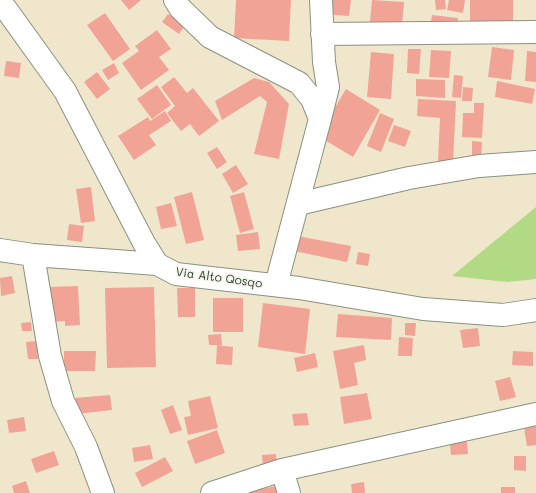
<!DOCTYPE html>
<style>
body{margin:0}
canvas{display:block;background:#f0e6cc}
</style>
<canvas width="536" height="493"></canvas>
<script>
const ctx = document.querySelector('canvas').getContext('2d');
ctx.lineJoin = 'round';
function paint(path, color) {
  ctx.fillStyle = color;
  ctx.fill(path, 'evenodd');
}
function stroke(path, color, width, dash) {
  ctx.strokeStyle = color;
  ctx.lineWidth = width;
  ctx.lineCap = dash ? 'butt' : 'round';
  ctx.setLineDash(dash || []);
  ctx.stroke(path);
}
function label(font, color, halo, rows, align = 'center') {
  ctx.font = font + ' Mali,sans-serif';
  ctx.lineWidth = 3;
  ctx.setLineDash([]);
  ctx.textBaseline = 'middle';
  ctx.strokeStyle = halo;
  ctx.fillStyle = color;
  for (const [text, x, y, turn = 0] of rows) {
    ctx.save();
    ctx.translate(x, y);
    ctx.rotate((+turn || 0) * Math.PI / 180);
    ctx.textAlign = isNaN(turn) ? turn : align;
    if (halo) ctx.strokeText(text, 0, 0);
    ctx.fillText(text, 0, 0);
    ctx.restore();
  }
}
const green = new Path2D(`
 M536,207V279L507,282L452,276Z`);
const building = new Path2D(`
 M121,0H141L129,10Z
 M236,0H291L289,41L234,38Z
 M323,0H351L349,16L322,14Z
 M372,0L404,2L402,25L370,22Z
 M435,0H445L446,9L436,10Z
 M449,0H465L463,13L447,10Z
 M470,0H513V26H470Z
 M105,13L130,49L113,61L87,25Z
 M168,14L185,25L179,34L162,22Z
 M432,15L458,18L456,29L430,26Z
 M157,30L171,49L159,57L169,70L141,90L122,63L139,51L135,46Z
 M492,47L514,50L511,80L488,77Z
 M408,49H421L419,74L407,73Z
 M431,50L451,51L449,78L429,77Z
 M527,51L536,52V82L525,81Z
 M371,52L394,54L391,99L367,97Z
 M6,61L21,63L19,78L4,76Z
 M114,63L119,73L108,80L102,70Z
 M97,72L110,89L97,99L84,82Z
 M454,75L463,76L461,98L452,97Z
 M174,77L187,93L193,88L219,121L199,136L190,124L181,131L167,113L175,106L161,87Z
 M254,78L269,82L289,104L279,159L254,154L267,102L260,96L222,120L215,101Z
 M416,79L445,80V98L416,96Z
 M497,81L535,89L532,104L495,97Z
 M157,85L171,105L152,119L137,99Z
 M463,87L473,88L472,101H462Z
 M346,89L380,110L353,157L318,136Z
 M418,99L456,101L453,162L438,161L440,118L417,116Z
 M474,103H484L482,138L462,137L463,113H474Z
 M165,111L171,121L149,135L156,145L134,160L118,136L148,117L150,121Z
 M380,113L394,119L381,152L367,146Z
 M394,125L411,131L405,147L388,141Z
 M472,141L482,142L481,160L472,159Z
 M217,147L227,162L217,169L207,153Z
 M236,165L248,184L233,193L222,174Z
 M91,187L95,221L81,223L76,189Z
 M192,192L204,240L186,244L174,197Z
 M244,192L254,229L240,233L230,196Z
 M171,203L177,226L161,229L156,207Z
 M69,224L84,226L82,242L67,240Z
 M258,232L260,249L238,251L236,235Z
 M297,236L351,246L347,262L294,251Z
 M358,252L370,254L368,266L356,264Z
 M12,276L15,293L1,296L0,278Z
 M78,286L80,325L65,326V321L52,322L50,287Z
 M154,287L156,367L107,368L105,288Z
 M177,288H195V317H178Z
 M213,298H243V332H213Z
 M263,303L310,309L305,354L258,347Z
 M338,314L392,318L391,340L336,337Z
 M31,322L32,331H22L21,323Z
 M405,323H416L415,336L405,335Z
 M478,328L480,346L463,348L460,330Z
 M221,334L222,345H209L208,335Z
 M399,337L413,338L412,356H398Z
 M37,341L38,359H28L26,342Z
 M217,345L233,347L232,365L216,364Z
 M364,345L366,360L354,363L358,385L340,389L333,351Z
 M64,351H96L95,371H64Z
 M513,351L533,352V366L512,365Z
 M315,353L318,367L297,372L294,358Z
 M510,377L516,397L500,401L495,381Z
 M367,393L372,419L344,424L340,397Z
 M110,395L112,410L76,414L75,398Z
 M210,396L218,428L188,435L184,417L191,416L188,401Z
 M173,405L182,430L170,434L161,410Z
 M307,413L309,425L294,426L292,414Z
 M24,417L26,431L9,433L7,420Z
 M536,426V445L527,446L524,428Z
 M217,430L225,453L195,464L187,441Z
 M466,433L468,454L451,455L449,435Z
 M150,445L153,459L134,462L132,448Z
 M54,451L59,465L36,473L31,459Z
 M276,454L277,468H263L262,455Z
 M514,456H526V471L514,470Z
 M165,457L173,471L142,487L135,473Z
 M26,481L30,493H14L12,486Z
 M364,482L365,493H352L351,484Z
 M282,485L284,493H250V491Z
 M501,487H515V493H501Z`);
const minor = new Path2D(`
 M175,0L180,8L210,37L299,83L312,99L320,119L276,285
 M322,34L536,32
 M320,119L328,87L324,62L321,0
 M298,204L409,178L479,166L536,162
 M0,250L33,255L157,264
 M33,255L50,356L63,401L86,447L103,493
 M282,470L289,493
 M212,493L282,470L536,414`);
const tertiary = new Path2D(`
 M0,4L6,9L65,91L144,243L157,264L176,274L299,288L423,309L503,315L536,310`);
const streetNames = [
 ["Via Alto Qosqo",219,278,8]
];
paint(green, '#b2d983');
paint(building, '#f1a496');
stroke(minor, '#889280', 24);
stroke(tertiary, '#889280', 24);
stroke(minor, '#fff', 22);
stroke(tertiary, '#fff', 22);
label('12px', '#1f3d34', '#f7f3e8', streetNames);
</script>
